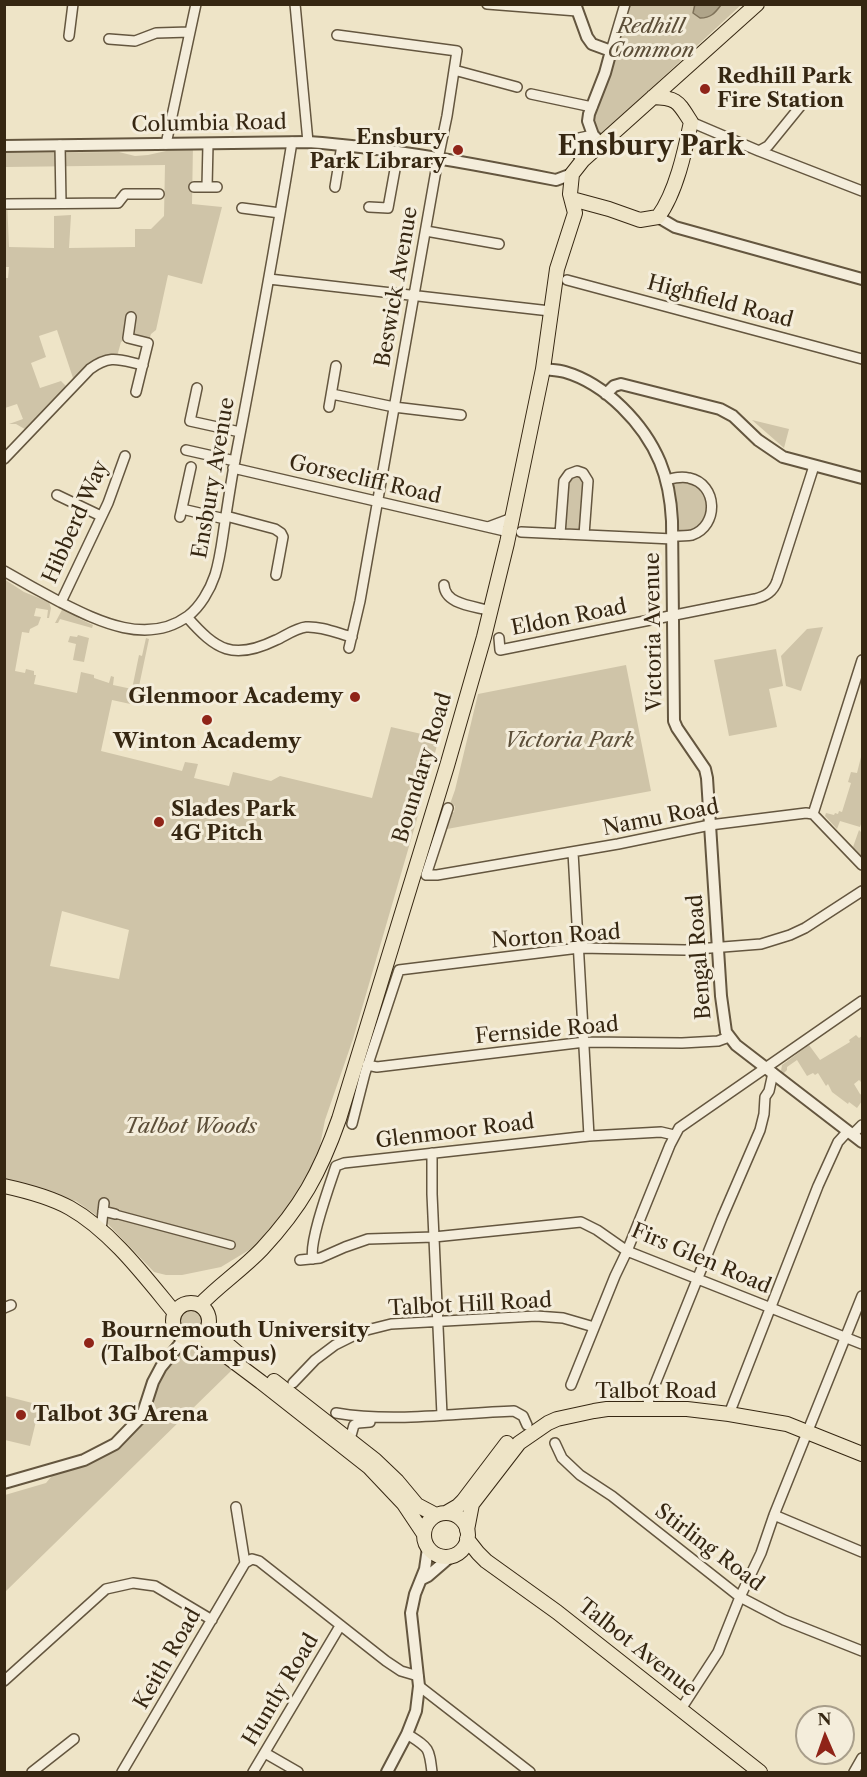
<!DOCTYPE html>
<style>
body{margin:0}
#map{position:relative;width:867px;height:1777px;overflow:hidden;background:#eee4c7;font-family:"Libre Caslon Text",serif}
canvas{display:block}
.frame{position:absolute;inset:0;border:6px solid #362712;pointer-events:none}
.north{position:absolute;left:795px;top:1705px;width:60px;height:60px;box-sizing:border-box;background:#f4eddb;border:2px solid #a89e8b;border-radius:50%;rotate:358deg;font-size:16px;font-weight:700;line-height:24px;text-align:center;color:#362712}
.north::after{content:'';display:block;margin:auto;width:21px;height:27px;background:#8f2418;clip-path:polygon(50% 0,100% 100%,50% 72%,0 100%)}
</style>
<div id="map">
<canvas width="867" height="1777"></canvas>
<div class="frame"></div>
<div class="north">N</div>
</div>
<script>
const ctx = document.querySelector('canvas').getContext('2d');
ctx.lineJoin = 'round';
function paint(path, color) {
  ctx.fillStyle = color;
  ctx.fill(path, 'evenodd');
}
function stroke(path, color, width, dash) {
  ctx.strokeStyle = color;
  ctx.lineWidth = width;
  ctx.lineCap = dash ? 'butt' : 'round';
  ctx.setLineDash(dash || []);
  ctx.stroke(path);
}
function label(font, color, halo, rows, align = 'center') {
  ctx.font = font + ' "Libre Caslon Text",serif';
  ctx.lineWidth = 6;
  ctx.setLineDash([]);
  ctx.textBaseline = 'middle';
  ctx.strokeStyle = halo;
  ctx.fillStyle = color;
  for (const [text, x, y, turn = 0] of rows) {
    ctx.save();
    ctx.translate(x, y);
    ctx.rotate((+turn || 0) * Math.PI / 180);
    ctx.textAlign = isNaN(turn) ? turn : align;
    if (halo) ctx.strokeText(text, 0, 0);
    ctx.fillText(text, 0, 0);
    ctx.restore();
  }
}
const green = new Path2D(`
 M625,5H741L633,105L605,135L595,131L589,114Z
 M166,144H193L192,204L222,207L202,284L168,275L156,330L151,334L148,343L128,338L121,342L116,360L110,359L75,384L57,330L39,336L46,357L31,363L40,388L61,381L70,390L30,432L16,424H9L23,419L17,404L5,408L4,278H8L9,267H5V200H7L9,247L54,248V216L71,215L69,248L135,247V229H151L164,216L165,165L6,167L5,173V153L119,152L135,156L148,155L166,151Z
 M752,420L789,429L784,448Z
 M577,474L585,481L582,529L563,528L568,480Z
 M684,480C691,483 700,486 704,493C711,505 706,525 693,531C689,532 683,532 678,533L677,505L673,481Z
 M4,579L24,592L49,602L51,608L49,618H47L48,610L36,608L34,616L41,617L38,625L30,629L29,633L22,632L15,671L25,673L26,669L34,671V675H36L34,684L77,693L81,672L94,675V678L109,683L111,676L114,677L113,685L132,689L139,655L142,656L146,638L149,639L135,705L112,700L101,751L182,771L185,762L198,764L194,778L229,786L233,772L271,781L280,776L372,798L391,727L439,738L419,812L353,1039L325,1120L317,1161L296,1201L259,1244L221,1267L182,1275H166L154,1272L106,1222L76,1201L5,1182ZM62,911L129,930L119,979L50,966Z
 M63,608L80,619L93,625L92,628L60,619L58,623H55Z
 M823,627L801,691L786,686L781,656L807,629Z
 M78,635L89,638L84,662L73,660L76,644L68,642L70,636L77,637Z
 M776,649L783,686L769,689L777,727L729,736L714,660Z
 M626,665L651,791L447,829L451,813L454,812L455,806L450,804L455,790L478,694Z
 M862,753V821L860,827L840,821L837,829L825,816L826,813L834,815L835,813L838,814L839,811L842,812L851,783L848,782L851,772L857,773Z
 M859,830L862,833V857L853,847Z
 M856,1035L859,1038L862,1036V1081L861,1082L859,1080L854,1084L860,1094L862,1095V1101L857,1108L849,1102L848,1104L832,1092L828,1084L826,1086L818,1073L815,1075L813,1073L807,1076L797,1060L787,1067V1070L783,1074L781,1071L782,1065L809,1045L820,1060L850,1042L849,1040Z
 M173 1321a18 18 0 1 1 36 0a18 18 0 1 1-36 0Z
 M201,1343L223,1358L220,1361L232,1370L5,1592V1495L46,1483L60,1466L103,1451L142,1416L153,1382L183,1346L191,1344Z
 M5,1396L40,1405L30,1446L5,1440Z`);
const water = new Path2D(`
 M695,4H721V5C715,13 711,18 700,18L693,13Z`);
const pedestrian = new Path2D(`
 M115,1214L231,1245`);
const minor = new Path2D(`
 M295,4L308,142
 M487,4L577,11
 M337,35L457,51L447,116L438,159L360,601L349,648
 M69,36L73,4
 M109,39L135,41L156,33L190,32
 M611,51L625,4
 M454,70L517,87
 M531,94L592,107
 M691,122L759,151L862,191
 M166,144L196,4
 M60,145L61,203
 M759,151L768,146L807,98
 M583,160L575,152V146L579,138L593,135
 M194,187H217
 M207,187L208,144
 M335,187L342,145
 M7,204L118,203L125,194H159
 M369,207L388,208L398,153
 M242,208L280,213
 M426,231L499,244
 M269,279L550,311
 M567,280L862,359
 M131,317L128,338L148,343L136,392
 M197,388L190,421L240,432
 M332,394L394,407L461,415
 M329,407L336,366
 M186,450L235,461
 M4,459L90,369C111,354 119,360 143,365
 M233,468L509,532
 M666,480C674,478 681,476 689,478C718,484 719,526 692,535C686,536 679,536 673,536
 M57,495L101,516
 M182,509L225,519
 M226,516L275,529L281,533L283,537L276,575
 M180,517L191,467
 M488,527L512,518
 M521,532L673,539
 M560,534L564,481L569,474L577,471L583,473L588,481L584,535
 M4,571C23,582 41,592 60,602C98,621 147,646 188,616C200,607 210,590 215,575C219,562 221,549 223,535C227,508 231,481 236,455C256,351 275,246 292,142
 M444,585C445,605 475,606 491,611
 M61,602L108,503L125,456
 M187,617C216,650 233,661 276,640C285,636 296,628 306,627C321,626 337,633 352,637
 M499,638L500,650L755,599C766,596 773,592 777,581L814,466
 M448,808L426,875H437L618,844L710,825L806,813L813,814L862,660
 M813,814L862,865
 M573,852L589,1136
 M367,1065L377,1067L585,1042L682,1043L718,1041L729,1037
 M352,1124L365,1073L399,970L579,948L685,950L761,944L790,935L805,928L862,891
 M853,1134L862,1125
 M432,1153V1194L442,1415
 M103,1211L115,1214
 M101,1230L104,1203
 M313,1259C308,1244 330,1184 336,1166L344,1163L589,1136L661,1132L674,1135
 M300,1260L320,1258L345,1247L368,1239L434,1237L581,1222L597,1230L627,1251L862,1344
 M4,1308L11,1305
 M293,1383L315,1360L335,1345L363,1331L391,1324L536,1316L563,1318L594,1327
 M571,1385L615,1276L627,1251L670,1145L679,1128L862,1001
 M647,1409L649,1399L722,1218L760,1130L764,1114L765,1097L769,1091L773,1073
 M336,1413C395,1423 454,1413 514,1411L523,1416L527,1425
 M729,1414L818,1186L838,1142L848,1131
 M350,1439L354,1425L358,1423L370,1422
 M555,1443L562,1458L580,1475L612,1496L740,1597L784,1620L862,1651
 M236,1507L245,1563
 M774,1515L862,1552
 M245,1563L252,1559L259,1561L386,1661L401,1671L418,1676
 M4,1681L106,1589L133,1583L155,1586L212,1620
 M419,1686L530,1772
 M681,1709L718,1652L740,1597L761,1553L774,1515L862,1296
 M407,1734C429,1748 429,1747 432,1772
 M265,1753L298,1772
 M32,1772L74,1739
 M122,1772L245,1563
 M253,1772L340,1626
 M854,1772L862,1758`);
const tertiary = new Path2D(`
 M575,4L587,37L592,44L611,51L605,73L589,114L588,121L593,135L602,144
 M4,146L308,142C391,148 474,164 556,180L572,174
 M658,217L675,227L862,279
 M543,369C550,370 558,370 565,372C606,384 644,424 660,462C668,481 671,501 672,521L674,721L677,728L705,769L707,778L721,996L726,1032L736,1045L862,1142
 M606,394L614,386L621,384L720,409L733,416L758,440L783,457L862,478
 M4,1483L84,1460L115,1444L142,1416L153,1382L161,1367L184,1339
 M422,1579L428,1576L450,1557
 M387,1772L407,1734L416,1711L419,1686L411,1613L415,1594L425,1569L428,1548`);
const primary = new Path2D(`
 M572,199L609,209L640,220L658,217C676,193 685,151 691,122C678,102 678,98 653,97
 M4,1186C27,1191 50,1197 70,1208C111,1231 146,1278 175,1313
 M173 1321a18 18 0 1 1 36 0a18 18 0 1 1-36 0Z
 M200,1305C219,1285 242,1270 262,1249C301,1207 320,1173 339,1119L447,766L484,637L507,543L543,369L557,269L575,213L570,194L572,174L583,160L757,4
 M209,1326L212,1331L240,1355
 M201,1337L261,1382L369,1467L404,1504L424,1534
 M274,1381L375,1460L397,1481L417,1505L436,1515
 M446,1513L458,1506L463,1501L507,1443
 M424 1535a22 22 0 1 1 44 0a22 22 0 1 1-44 0Z
 M467,1530L472,1504L519,1443L548,1423L557,1419L594,1411L607,1409H687L729,1414L787,1424L862,1454
 M467,1539L478,1553L486,1561L557,1612L760,1772`);
const markers = [
 [705,89,6,"#8f2418"],
 [458,150,6,"#8f2418"],
 [355,697,6,"#8f2418"],
 [207,720,6,"#8f2418"],
 [159,822,6,"#8f2418"],
 [89,1343,6,"#8f2418"],
 [21,1415,6,"#8f2418"]
];
const parkNames = [
 ["Redhill",651,27],
 ["Common",651,51],
 ["Victoria Park",569,741],
 ["Talbot Woods",191,1127]
];
const poiNames = [
 ["Redhill Park",717,77],
 ["Fire Station",717,101],
 ["Ensbury",446,138,"right"],
 ["Park Library",446,162,"right"],
 ["Glenmoor Academy",343,697,"right"],
 ["Winton Academy",207,742,"center"],
 ["Slades Park",171,810],
 ["4G Pitch",171,834],
 ["Bournemouth University",101,1331],
 ["(Talbot Campus)",101,1355],
 ["Talbot 3G Arena",33,1415]
];
const streetNames = [
 ["Columbia Road",209,124,-1],
 ["Beswick Avenue",397,287,-80],
 ["Highfield Road",720,302,15],
 ["Ensbury Avenue",214,478,-80],
 ["Gorsecliff Road",365,480,13],
 ["Hibberd Way",76,522,-66],
 ["Eldon Road",569,618,-11],
 ["Victoria Avenue",654,632,-91],
 ["Boundary Road",423,768,-73],
 ["Namu Road",661,818,-11],
 ["Norton Road",556,937,-4],
 ["Bengal Road",700,957,-94],
 ["Fernside Road",547,1031,-5],
 ["Glenmoor Road",455,1132,-7],
 ["Firs Glen Road",701,1259,23],
 ["Talbot Hill Road",470,1305,-3],
 ["Talbot Road",656,1392],
 ["Stirling Road",709,1548,37],
 ["Talbot Avenue",637,1648,38],
 ["Keith Road",168,1659,-60],
 ["Huntly Road",281,1690,-59]
];
const districtNames = [
 ["Ensbury Park",651,147]
];
paint(green, '#cfc4a8');
paint(water, '#afa489');
stroke(water, '#7f7259', 1.5);
stroke(pedestrian, '#64563f', 10);
stroke(minor, '#64563f', 12);
stroke(tertiary, '#64563f', 14);
stroke(primary, '#362712', 16);
stroke(pedestrian, '#f4eddb', 7);
stroke(minor, '#f4eddb', 9);
stroke(tertiary, '#f4eddb', 10);
stroke(primary, '#eee4c7', 14);
for (const [x, y, r, color] of markers) {
  const dot = new Path2D();
  dot.arc(x, y, r, 0, 2 * Math.PI);
  ctx.fillStyle = color;
  ctx.fill(dot);
  stroke(dot, '#f4eddb', 2);
}
label('italic 21px', '#5c4e38', '#f4eddb', parkNames);
label('bold 21px', '#362712', '#f4eddb', poiNames, 'left');
label('21px', '#362712', '#f4eddb', streetNames);
label('bold 27px', '#362712', '#f4eddb', districtNames);
</script>
